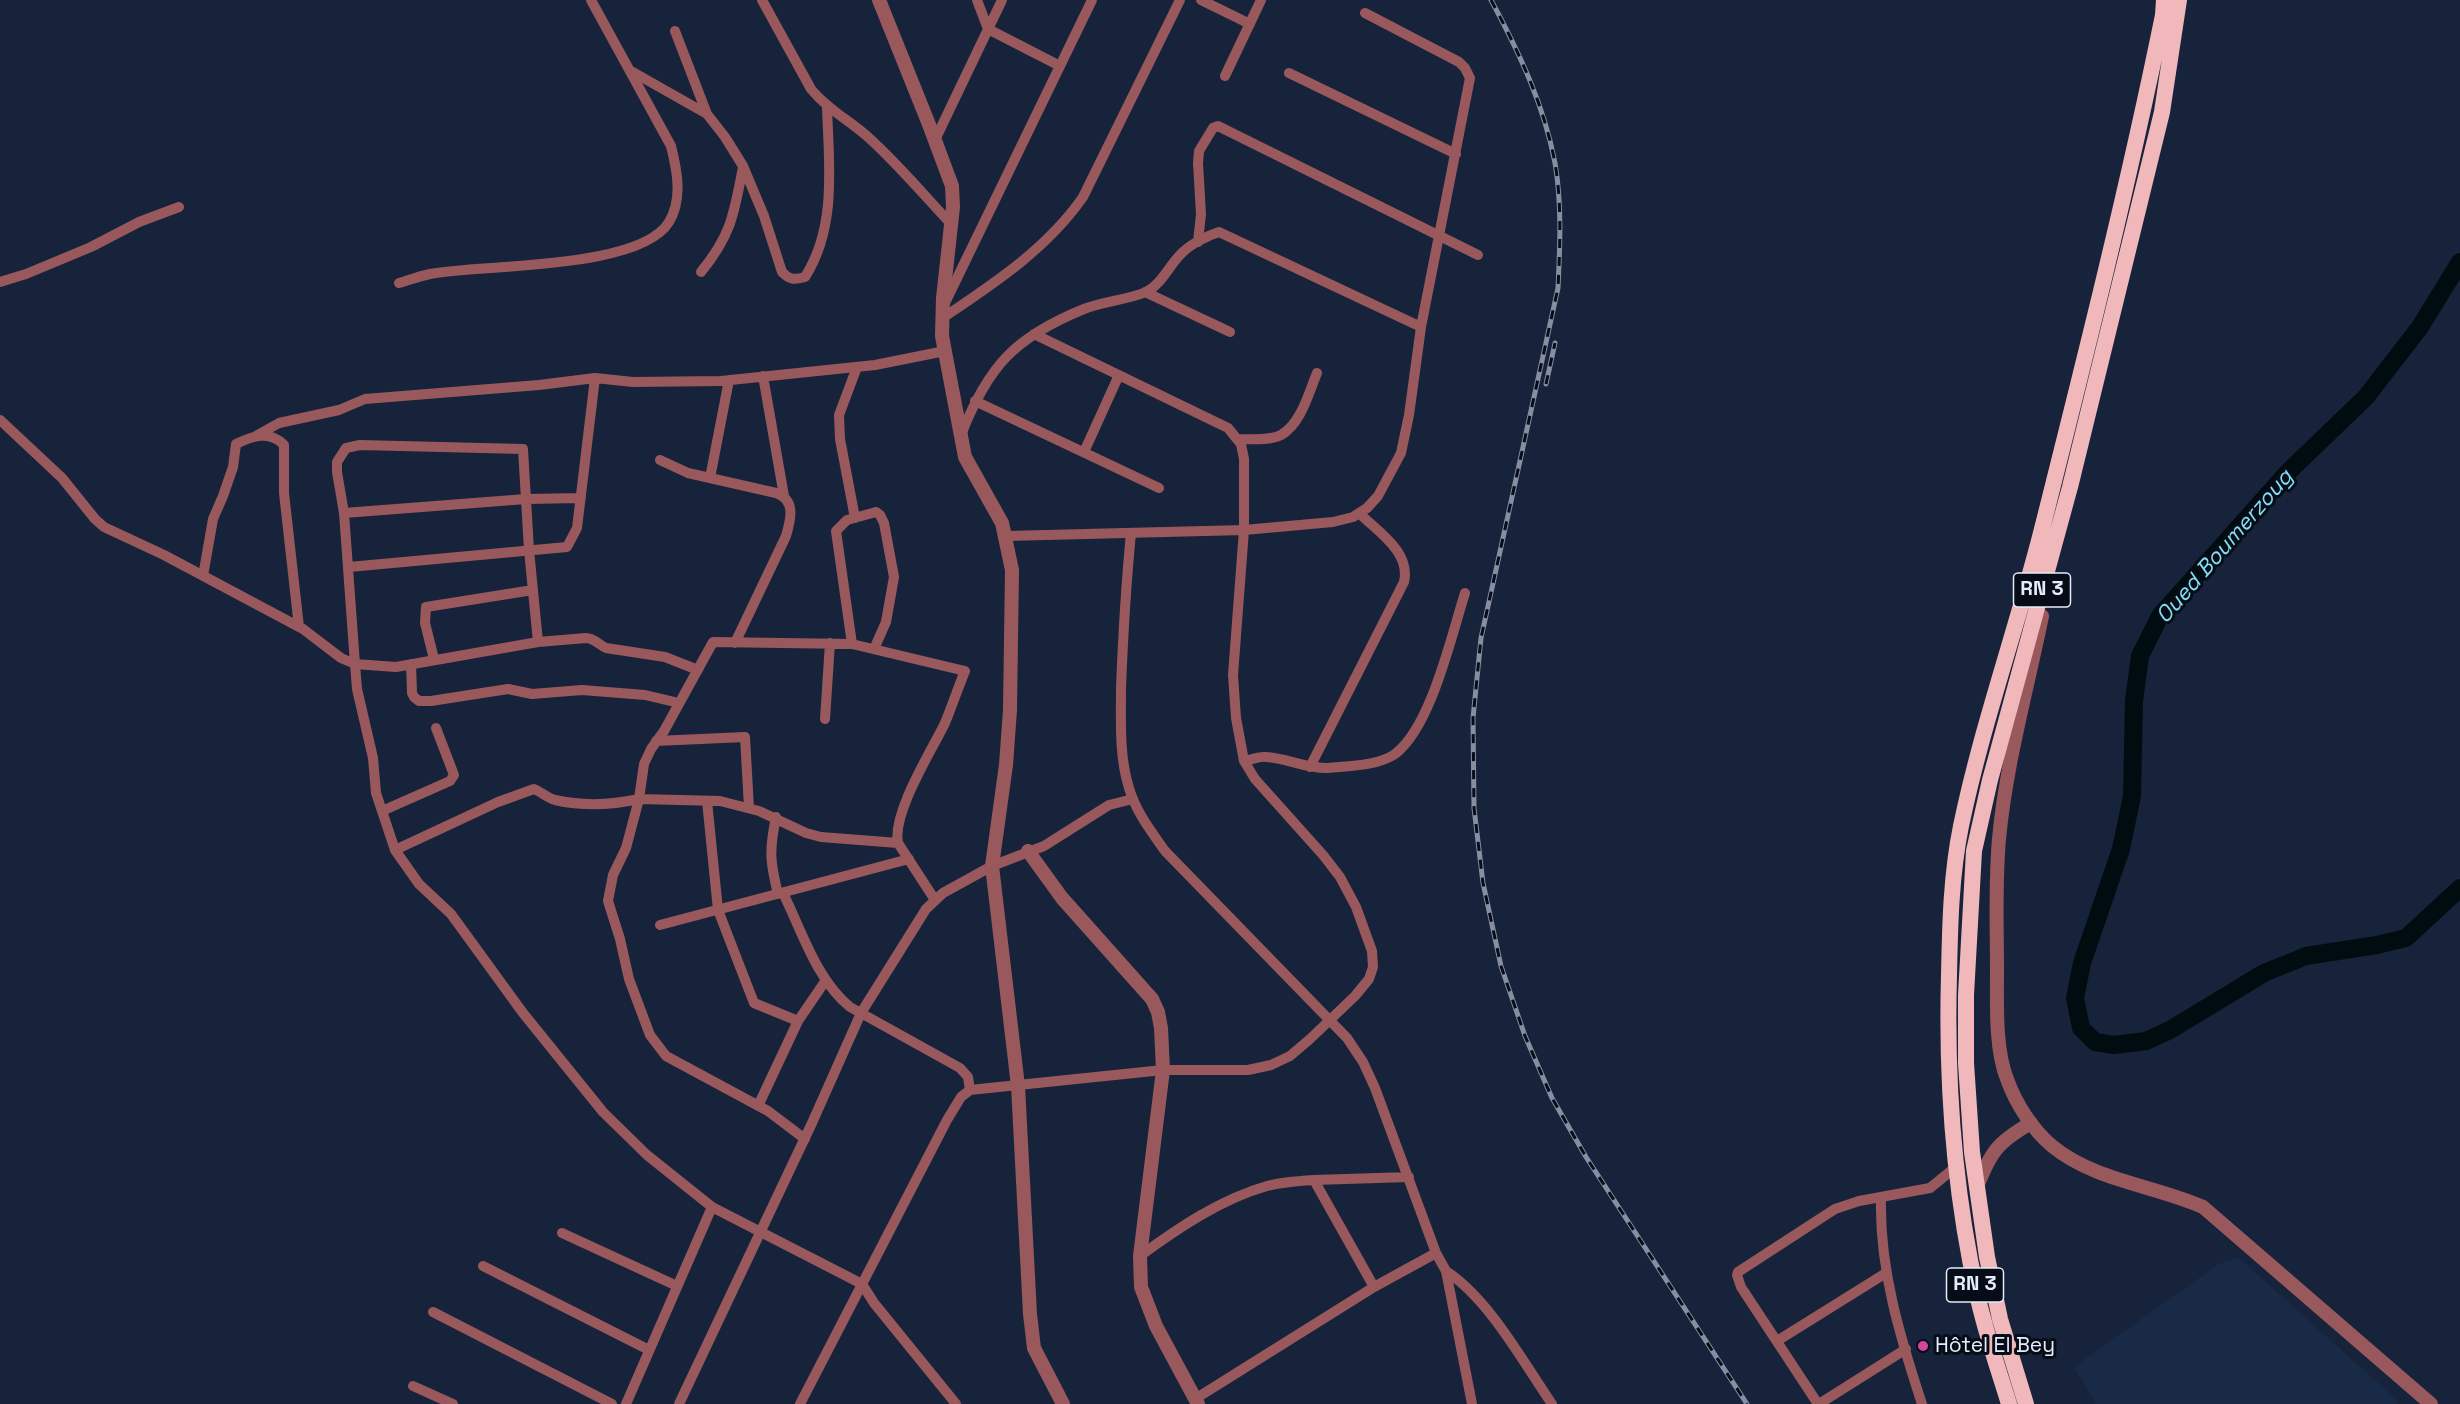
<!DOCTYPE html>
<meta charset="utf-8">
<style>
body{margin:0}
canvas{display:block;background:#16233a}
</style>
<canvas width="2460" height="1404"></canvas>
<script>
const ctx = document.querySelector('canvas').getContext('2d');
ctx.lineJoin = 'round';
function paint(path, color) {
  ctx.fillStyle = color;
  ctx.fill(path, 'evenodd');
}
function stroke(path, color, width, dash) {
  ctx.strokeStyle = color;
  ctx.lineWidth = width;
  ctx.lineCap = dash ? 'butt' : 'round';
  ctx.setLineDash(dash || []);
  ctx.stroke(path);
}
function label(font, color, halo, rows, align = 'center') {
  ctx.font = font + ' "Space Grotesk",sans-serif';
  ctx.lineWidth = 6;
  ctx.setLineDash([]);
  ctx.textBaseline = 'middle';
  ctx.strokeStyle = halo;
  ctx.fillStyle = color;
  for (const [text, x, y, turn = 0] of rows) {
    ctx.save();
    ctx.translate(x, y);
    ctx.rotate((+turn || 0) * Math.PI / 180);
    ctx.textAlign = isNaN(turn) ? turn : align;
    if (halo) ctx.strokeText(text, 0, 0);
    ctx.fillText(text, 0, 0);
    ctx.restore();
  }
}
const built = new Path2D(`
 M2239,1258L2397,1400L2398,1404H2096L2074,1367L2219,1264Z`);
const river = new Path2D(`
 M2460,262L2420,327L2366,397L2288,472L2160,616L2140,656L2134,701L2132,796L2121,849L2082,963L2075,998L2081,1028L2095,1042L2114,1045L2146,1041L2170,1030L2264,973L2306,956L2377,945L2406,938L2460,888`);
const minor = new Path2D(`
 M762,0L811,89C827,109 849,120 868,137C897,163 924,195 951,224
 M977,0L988,29L1060,66
 M1201,0L1250,24
 M675,31L707,114
 M631,71L707,114L725,137L743,166L764,216L782,272C790,280 794,280 805,277C837,227 829,165 827,108
 M1289,73L1456,154
 M1225,76L1261,0
 M935,140L1002,0
 M1198,242L1201,214L1198,163L1199,151L1213,128L1218,126L1478,255
 M701,272C732,234 734,213 743,167
 M0,282L26,274L91,247L139,222L179,207
 M399,283C409,280 420,276 430,274C482,264 640,270 669,222C683,199 677,170 671,146L591,0
 M1145,292L1230,332
 M944,305L1092,0
 M941,319C993,284 1047,249 1083,197L1180,0
 M763,376L784,496
 M975,401L1159,488
 M0,420L62,478L95,519L104,527L164,555L303,629L341,658L355,664L357,689L373,758L376,793L395,850L419,884L451,914L523,1013L603,1112L647,1155L712,1207L862,1284L874,1303L956,1404
 M961,435C988,366 1015,337 1084,309C1104,301 1127,300 1146,292C1161,285 1169,266 1180,255C1189,245 1206,236 1219,232L1421,327
 M254,437L279,423L339,410L365,399L539,385L595,378L633,382L721,381L875,365L945,351
 M1238,439C1250,439 1269,441 1281,435C1301,424 1309,392 1317,373
 M1084,452L1119,375
 M660,460L688,473L776,493C796,500 791,519 786,536L735,643
 M710,478L729,380
 M344,513L526,499L581,498
 M855,518L840,439L839,415L857,367
 M1131,533C1126,585 1123,636 1121,688C1121,721 1119,756 1129,788C1136,812 1151,831 1165,851L1347,1038L1363,1062L1375,1088L1436,1253
 M1006,536L1244,530L1333,522L1353,517L1367,508L1378,496L1401,453L1409,415L1421,327L1470,78L1465,68L1459,62L1365,13
 M349,567L567,547L577,528L595,378
 M203,576L213,519L223,496L233,467L236,444C252,436 270,430 284,445V493L299,627
 M538,642L529,550L523,449L360,445L346,448L337,462V472L344,513L355,664L396,667L538,642L586,638C594,638 599,645 606,648L665,657L698,670
 M852,644L836,531L847,520L876,512L880,515L884,523L894,577L886,622L874,649
 M434,659L425,623L426,607L533,590
 M411,664L412,693L414,697L419,701H431L508,689L532,694L582,690L645,695L679,703
 M825,719L830,643
 M656,741L745,737L749,808
 M1244,761C1251,760 1259,756 1266,757C1287,758 1306,769 1328,768C1348,766 1378,766 1395,754C1431,727 1451,637 1465,593
 M1310,767L1404,582C1411,552 1378,532 1359,513
 M707,801L718,910L754,1003L798,1021
 M382,811L450,781L454,775L436,728
 M776,817C769,851 770,861 778,894
 M898,843L821,837L806,833L759,811L720,801L639,799L644,764L651,749L664,731L713,642L852,644L965,671C958,688 952,706 945,723C931,752 892,813 898,843L935,900
 M395,850L498,802L534,789C541,792 548,798 555,800C582,806 612,805 639,799L626,848L613,875L608,901L620,939L629,979L650,1035L666,1056L768,1111L805,1139
 M783,893C802,931 816,979 850,1007L960,1068L968,1077L970,1090
 M660,925L909,859
 M758,1106L798,1021L826,980
 M1314,1180L1409,1177
 M1881,1197C1879,1268 1900,1337 1922,1404
 M562,1233L677,1286
 M1140,1256C1178,1228 1221,1199 1267,1186C1282,1182 1298,1181 1314,1180L1374,1287
 M483,1266L649,1350
 M1446,1271C1489,1299 1523,1362 1552,1404
 M433,1312L612,1404
 M1777,1341L1886,1273
 M413,1386L453,1404
 M1195,1399L1374,1287L1436,1253L1446,1271L1472,1404
 M626,1404L712,1207
 M679,1404L812,1123L861,1013L926,909L943,893L992,866L1044,846L1109,805L1133,799
 M800,1404L947,1120L961,1097L970,1090L1163,1070H1248L1271,1065L1290,1056L1310,1039L1355,996L1369,979L1373,967L1372,951L1356,907L1340,877L1323,855L1255,779L1244,761L1236,718L1233,675L1244,530V459L1241,444L1228,428L1034,334
 M1818,1404L1741,1287L1737,1275L1738,1272L1835,1209L1859,1201L1930,1188L1957,1166
 M1819,1404L1906,1349`);
const tertiary = new Path2D(`
 M879,0L930,127L952,186L953,207L943,298L942,336L965,457L1002,523L1012,570L1010,710L1006,765L992,866L1018,1086L1030,1314L1034,1348L1063,1404
 M2042,616C2027,690 2006,764 1999,839C1995,883 1997,927 1997,971C1997,1003 1995,1049 2007,1079C2016,1104 2032,1129 2052,1146C2095,1181 2153,1185 2203,1207L2431,1404
 M1028,851L1062,898L1152,999L1158,1012L1161,1028L1163,1070L1140,1256L1141,1287L1156,1326L1198,1404
 M1977,1187C1991,1151 1998,1142 2031,1123`);
const trunk = new Path2D(`
 M2009,1404C1998,1368 1985,1331 1977,1294C1954,1190 1946,1081 1949,975C1950,925 1951,875 1961,826C1982,725 2017,628 2042,529C2085,358 2128,187 2163,15L2164,0
 M2026,1404L2000,1319L1987,1257L1972,1152L1966,1063V995L1974,851L1990,780L2070,487L2162,112L2179,0`);
const rail = new Path2D(`
 M1491,0C1519,52 1544,105 1555,163C1562,204 1560,246 1558,288L1481,638L1473,718L1474,808L1483,883L1501,966L1525,1036L1552,1098L1586,1157L1747,1404
 M1546,384L1555,343`);
const markers = [
 [1923,1346,6,"#d1479c"]
];
const shields = [
 [2042,590,57],
 [1975,1285,57]
];
const shieldNames = [
 ["RN 3",2042,590],
 ["RN 3",1975,1285]
];
const poiNames = [
 ["Hôtel El Bey",1935,1346]
];
const waterNames = [
 ["Oued Boumerzoug",2225,547,-49]
];
paint(built, '#192a47');
stroke(river, '#000c10', 18);
stroke(minor, '#99595c', 10);
stroke(tertiary, '#99595c', 14);
stroke(trunk, '#f0b8ba', 16);
stroke(rail, '#858fa3', 5);
stroke(rail, '#070c17', 3, [9]);
for (const [x, y, r, color] of markers) {
  const dot = new Path2D();
  dot.arc(x, y, r, 0, 2 * Math.PI);
  ctx.fillStyle = color;
  ctx.fill(dot);
  stroke(dot, '#070c17', 2);
}
for (const [x, y, w] of shields) {
  const box = new Path2D();
  box.roundRect(x - w / 2, y - 17, w, 34, 4.5);
  ctx.fillStyle = '#070c17';
  ctx.fill(box);
  stroke(box, '#e3ecfd', 1.5);
}
label('bold 20px', '#e3ecfd', null, shieldNames);
label('21px', '#e3ecfd', '#070c17', poiNames, 'left');
label('italic 22px', '#81e0f4', '#070c17', waterNames);
</script>
